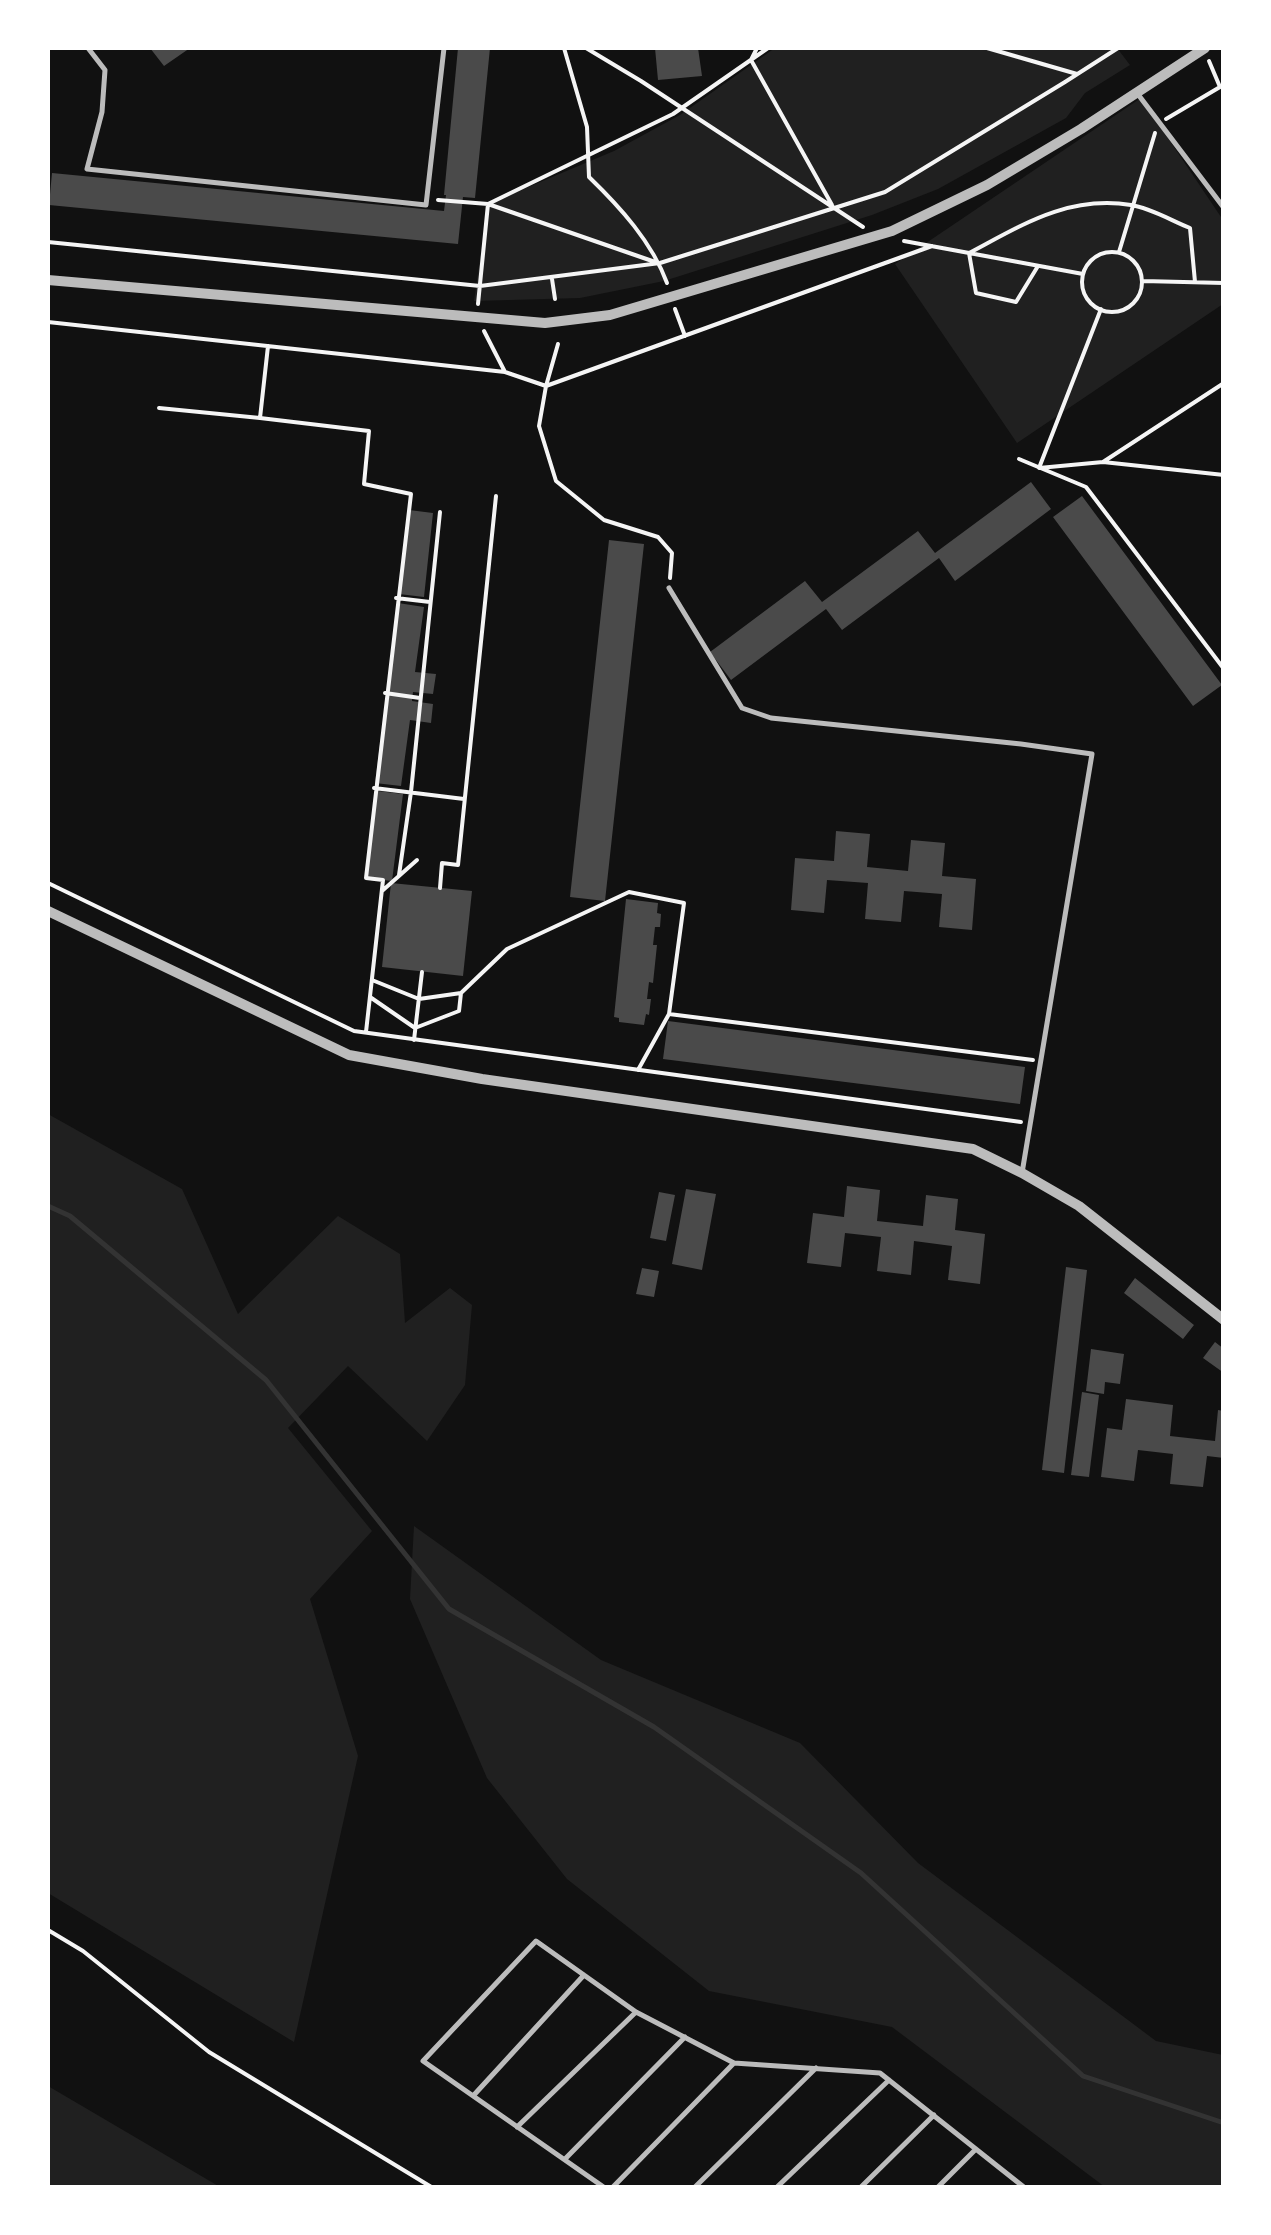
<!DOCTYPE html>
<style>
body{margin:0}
#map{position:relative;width:1271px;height:2235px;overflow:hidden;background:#111;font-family:"Source Sans 3",sans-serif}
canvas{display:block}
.frame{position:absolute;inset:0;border:50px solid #fff;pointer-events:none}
</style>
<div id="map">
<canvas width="1271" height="2235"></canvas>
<div class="frame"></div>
</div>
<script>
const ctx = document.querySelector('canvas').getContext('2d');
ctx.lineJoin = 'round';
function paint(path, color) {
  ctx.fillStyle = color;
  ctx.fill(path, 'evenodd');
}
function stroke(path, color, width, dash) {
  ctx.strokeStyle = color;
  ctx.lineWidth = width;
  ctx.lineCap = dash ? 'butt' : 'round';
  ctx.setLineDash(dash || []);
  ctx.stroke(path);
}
const green = new Path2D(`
 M775,48H1117L1130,65L1085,93L1066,118L938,189L872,215L664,281L580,298L474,301L488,204L614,151L680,115Z
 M1141,98L1223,220V304L1017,443L895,264Z
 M48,1114L182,1189L238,1314L338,1216L400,1254L405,1323L450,1288L472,1305L465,1385L427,1441L348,1366L288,1428L372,1531L310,1599L358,1756L294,2042L48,1893Z
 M414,1526L601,1660L800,1743L918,1863L1156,2041L1223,2055V2187H1105L892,2027L709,1991L567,1879L487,1778L410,1599Z
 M48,2086L220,2187H48Z`);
const stream = new Path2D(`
 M48,1206L70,1216L266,1380L449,1609L654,1727L861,1873L1083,2076L1224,2123`);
const building = new Path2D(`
 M150,48H190L164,66Z
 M458,48H490L475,198L463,197L458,244L49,205L52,173L444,211L446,195H444Z
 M655,48H698L702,76L658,80Z
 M1031,482L1051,509L955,581L939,558L842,630L826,609L731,680L710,652L805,581L822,602L918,531L935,553Z
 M1082,496L1222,685L1193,706L1053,517Z
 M409,510L433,513L424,597L399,594Z
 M609,540L644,544L605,901L570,897Z
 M398,603L424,607L415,672L436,674L433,694L413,692L412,701L433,704L431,723L410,720L401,786L375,783Z
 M377,791L403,794L392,881L366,878Z
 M836,831L870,834L867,867L908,871L911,840L945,843L942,876L976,879L972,930L939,927L942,894L904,891L901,922L865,919L868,883L827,880L824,913L791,910L795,858L834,861Z
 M391,883L472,891L463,976L382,967Z
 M626,899L658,903L657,913L661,914L660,927H655L653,945H657L653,983L649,982L647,999H651L649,1015L646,1014L644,1025L619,1022V1018L614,1017Z
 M668,1021L1025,1067L1020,1104L663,1059Z
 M847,1186L880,1190L877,1221L923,1226L926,1195L958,1199L955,1230L985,1234L980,1284L948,1280L952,1246L914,1241L911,1275L877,1271L881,1237L845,1233L841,1267L807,1263L813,1213L844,1217Z
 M686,1189L716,1194L702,1270L672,1264Z
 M659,1192L675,1195L666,1241L650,1238Z
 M1066,1267L1087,1270L1064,1473L1042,1470Z
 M642,1268L659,1271L654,1297L636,1294Z
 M1135,1278L1194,1325L1183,1339L1124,1293Z
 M1215,1342L1224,1349V1373L1203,1358Z
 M1091,1349L1124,1354L1120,1384L1105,1382L1104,1394L1086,1391Z
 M1082,1392L1099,1395L1089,1477L1071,1475Z
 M1126,1399L1173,1405L1170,1436L1215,1441L1218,1410L1224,1411V1458L1207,1456L1203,1487L1170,1484L1173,1454L1138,1450L1134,1481L1101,1477L1107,1428L1122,1430Z`);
const path = new Path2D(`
 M564,48L587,127L589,177C620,207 652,242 667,283
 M586,48L641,81L863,227
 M757,48L751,60L832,205
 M987,48L1077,74
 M1166,119L1220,87L1209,61
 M438,200L488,204L478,304
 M488,204L673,114L768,48
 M488,204L658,263
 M904,241L1083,274
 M48,242L480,286L660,263L885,192L1065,82L1118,48
 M1119,252L1155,133
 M1082 282a30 30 0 1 1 60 0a30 30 0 1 1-60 0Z
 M1038,266L1016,302L976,293L969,253C1022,225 1068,195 1131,205C1151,208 1172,221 1190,228L1195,282
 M552,279L555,299
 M1143,281L1224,283
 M675,309L685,336
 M1101,309L1039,468L1103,462L1224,475
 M48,322L505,372L546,386L932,246
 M484,331L505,372
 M558,344L546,386L539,426L556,481L604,520L658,537L672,553L670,578
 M268,346L260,418L369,431L364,484L411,494L366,878L383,880L366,1032
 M159,408L260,418
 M1019,459L1086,487L1224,669
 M1103,462L1224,383
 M396,598L430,602
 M385,693L420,698
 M374,788L464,799
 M399,875L411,792L440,512
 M48,883L354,1031L1021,1122
 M440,888L442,863L458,865L496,496
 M382,891L417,860
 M372,980L419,999L461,993L507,949L629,892L684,903L669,1014
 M370,997L415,1028L459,1011L461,993
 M414,1040L422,972
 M638,1070L669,1014L1033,1060
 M48,1930L83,1951L209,2052L433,2188`);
const service = new Path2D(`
 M88,48L105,70L102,112L87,169L426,205L444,48
 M1137,93L1224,208
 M669,588L742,708L771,718L1021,744L1092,754L1022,1173
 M473,2096L584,1975
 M517,2127L636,2012
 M565,2159L685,2037
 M605,2188L423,2061L536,1941L636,2012L734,2063L880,2073L1025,2188
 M612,2188L734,2063
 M694,2188L816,2068
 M776,2188L889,2080
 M860,2188L934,2115
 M937,2188L976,2149`);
const minor = new Path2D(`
 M48,280L545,323L610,315L892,231L987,185L1081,129L1205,48
 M48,911L349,1055L482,1079L973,1149L1022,1173L1079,1206L1224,1320`);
paint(green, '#202020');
stroke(stream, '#333', 5);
paint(building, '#4a4a4a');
stroke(path, '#f5f5f5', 4);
stroke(service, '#bcbcbc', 5);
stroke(minor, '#bcbcbc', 10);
</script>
